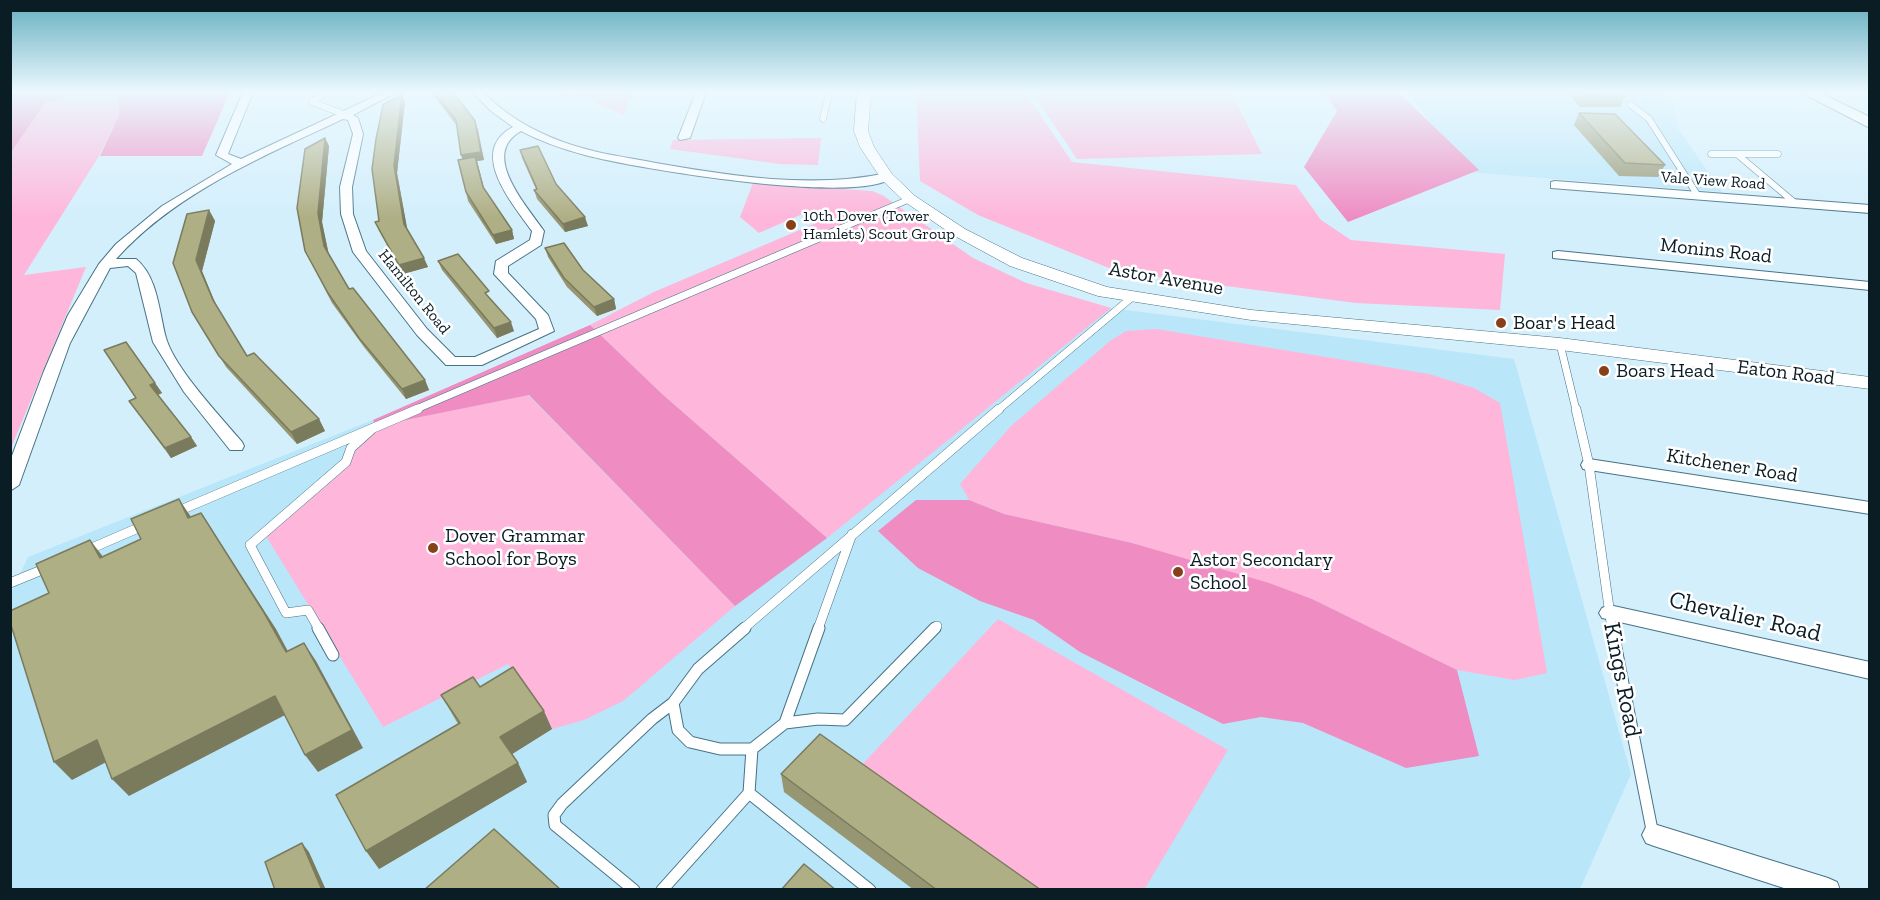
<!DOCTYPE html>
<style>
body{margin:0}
#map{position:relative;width:1880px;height:900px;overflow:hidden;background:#d3effc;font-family:"Zilla Slab",serif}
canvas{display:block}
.frame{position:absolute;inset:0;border:12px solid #0a1c24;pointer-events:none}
</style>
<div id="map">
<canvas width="1880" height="900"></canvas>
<div class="frame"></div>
</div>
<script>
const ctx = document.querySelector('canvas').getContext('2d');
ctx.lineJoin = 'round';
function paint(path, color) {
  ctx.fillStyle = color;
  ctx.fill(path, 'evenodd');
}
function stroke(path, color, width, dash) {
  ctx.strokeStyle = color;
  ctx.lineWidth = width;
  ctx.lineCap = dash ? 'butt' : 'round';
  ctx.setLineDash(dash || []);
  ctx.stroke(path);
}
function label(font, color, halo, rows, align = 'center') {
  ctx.font = font + ' "Zilla Slab",serif';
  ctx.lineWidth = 5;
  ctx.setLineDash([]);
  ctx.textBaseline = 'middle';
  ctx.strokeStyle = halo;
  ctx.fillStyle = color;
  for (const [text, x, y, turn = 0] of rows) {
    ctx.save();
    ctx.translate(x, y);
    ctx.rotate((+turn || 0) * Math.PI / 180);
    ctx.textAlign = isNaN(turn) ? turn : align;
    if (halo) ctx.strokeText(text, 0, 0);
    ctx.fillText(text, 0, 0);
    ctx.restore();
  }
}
const built = new Path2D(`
 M1408,92H1661L1673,100L1678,128L1722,192L1465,172Z
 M882,195L973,258L1026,283L1110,308L1514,359L1631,774L1580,889L11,890L10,595L28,557L403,408L590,325L654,292Z`);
const green = new Path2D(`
 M11,92H164L119,115L99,156L24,275L86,267L11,448Z
 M559,92H635L623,115L577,94L564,97Z
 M916,92H1025L1072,162L1296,185L1321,220L1351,240L1505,254L1500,310L1356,303L1119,272L978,215L920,181Z
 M1032,92H1231L1262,154L1077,159Z
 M821,138L818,165L780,164L670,149L673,140Z
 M753,183L872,191L882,195L973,258L1026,283L1111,308L827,538L662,394L590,325L654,292L821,221L807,212L759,233L740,217Z
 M1156,329L1429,374L1474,388L1500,403L1547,673L1515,680L1457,670L1312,599L1132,543L1004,514L969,500L960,484L1011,426L1110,341L1126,331Z
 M528,395L735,606L623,701L584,720L552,729L508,664L383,727L263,531L346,462L376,426Z
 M998,619L1228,750L1144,890L1032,889L860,767Z`);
const forest = new Path2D(`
 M11,92H87L45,103L11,152Z
 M119,92H230L202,156H100L119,115Z
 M1323,92H1398L1479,170L1348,222L1304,167L1337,111Z
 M590,325L662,394L827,538L735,606L529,395L376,426L373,420Z
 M916,500H969L1004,514L1132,543L1269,583L1312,599L1457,670L1479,756L1406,768L1303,723L1261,717L1223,724L1080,652L1034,620L980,601L918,568L878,531Z`);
const serviceFar3 = new Path2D(`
 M327,92L312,102L346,115
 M1631,105L1649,119L1698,196
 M823,119L829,92
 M1711,154H1778
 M1738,155L1795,203
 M827,234L910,199`);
const serviceFar2 = new Path2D(`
 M1560,344L1576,410
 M414,410L831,233
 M998,410L1131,298`);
const serviceFar1 = new Path2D(`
 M1576,409L1589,465L1612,629
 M176,512L418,409
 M85,551L145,525
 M10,583L49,567
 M319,629L308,610L286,613L250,545L346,462L351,448L371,430
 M743,629L999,409
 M818,629L852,534
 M934,629L937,626`);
const service = new Path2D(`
 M318,628L333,655
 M745,628L698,669L673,703L678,730L690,742L720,749H752L785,723L818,719L845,720L935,628
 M1612,628L1653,835
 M785,723L819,628
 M749,793L870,890
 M634,890L555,825L554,815L562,804L652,719L673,703
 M662,890L749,793L752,749`);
const minor = new Path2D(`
 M243,92H253L228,154L241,159L384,92H397L353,115L358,118L363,134L352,187L353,214L366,251L427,329L455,357H475L539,329L536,319L494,274L496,261L530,240L532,231C512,203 467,151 513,127L491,111L472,92H483C505,115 533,131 563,142C593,153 625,157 656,163C731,176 812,189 887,173L893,177C860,206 633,168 585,155C563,149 542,142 521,131C479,154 527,206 544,231L541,245L508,266V273L548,315L554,331L482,365H446L417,335L353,252L341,214L340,187L353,134L348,120L343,119C264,156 176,192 116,259H136C158,277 159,312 166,338C175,369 221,417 242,442L244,446L242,450H230L184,392L153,342L136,273L128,266L110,268L70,343L19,485L10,491V461L44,371L68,315L99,264L116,244L162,206L232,164L216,155Z
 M696,92H706L690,138L680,140L678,138Z
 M1555,181L1870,205V213L1551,188V182Z
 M1558,251L1870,282V290L1553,258V252Z
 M1589,459L1870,502V514L1583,469L1581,465L1583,461Z
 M1609,605L1870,662V679L1602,618L1599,613L1602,608Z
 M1654,824L1828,878L1837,882L1840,890H1790L1654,846L1646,843L1642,835L1646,827Z`);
const tertiary = new Path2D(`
 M857,92H871L868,131L874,147L892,174L915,196L965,229L1022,258L1107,287L1251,310L1560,338L1870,377V389L1560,350L1251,320L1098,296L1010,266L953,235L905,202L882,180L860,147L854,131Z`);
const secondary = new Path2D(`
 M1800,92H1818L1870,117V128Z`);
const wall = new Path2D(`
 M431,92H453L478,129L484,160L477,161L484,188L512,230L514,239L496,244L468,201L466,192L463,159L457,126Z
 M1566,92H1622L1625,96L1620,107H1580Z
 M405,102L397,173L407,229L428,267L403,274L379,231L375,222L379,221Z
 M1579,113L1665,165L1658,177L1619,176L1574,125Z
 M325,138L329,146L322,222L328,252L349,289L425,380L429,390L406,399L364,347L332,303L305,251Z
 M520,150L556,184L588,226L565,232L537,199L534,190L536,189L522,158Z
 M209,210L215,221L202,271L217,308L247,356L319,419L325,431L297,444L226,367L192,312Z
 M545,248L583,270L614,299L616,309L597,316L567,287L548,257Z
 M438,261L492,300L514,331L497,338L442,270Z
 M155,383L162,393L158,395L191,437L197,446L171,458L129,401L136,398Z
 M480,687L552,729L512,754L518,763L527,782L379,869L458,724L441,695Z
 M781,774L1041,890H914L784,792Z`);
const shadedWall = new Path2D(`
 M402,94L405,102L397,173L408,233L404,224L394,165Z
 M475,121L484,160L477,161L486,196L464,163L461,155Z
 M325,138L329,146L322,222L329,255L324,246L318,213Z
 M209,210L215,221L202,271L219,312L213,300L196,260Z
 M585,217L588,226L565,232L563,224Z
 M512,230L514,239L496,244L493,235Z
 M424,258L428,267L403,274L399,265Z
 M614,299L616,309L597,316L594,307Z
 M511,322L514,331L497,338L494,328Z
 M425,380L429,390L406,399L402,389Z
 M155,383L162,393L157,395L150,385Z
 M319,419L325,431L297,444L291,432Z
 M191,437L197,446L171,458L165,448Z
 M179,499L191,517L188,518Z
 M201,513L276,629L298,670L286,652Z
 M90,540L104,558H100Z
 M304,643L316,661L363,748L318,772L305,755Z
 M275,696L287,714L129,796L112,779Z
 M544,711L552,729L509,756L500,737Z
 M97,740L114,758L72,780L54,762Z
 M518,763L527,782L379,869L366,851Z
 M302,843L309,852L326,890H322Z`);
const building = new Path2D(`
 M434,92H453L475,121L481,152L461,155L456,120Z
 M1582,92H1622L1625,96L1585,95Z
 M402,94L394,165L404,224L424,258L399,265L375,222L379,221L372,169L376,139L383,105Z
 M1579,113L1615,114L1665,165L1625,163Z
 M325,138L318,213L324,246L349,289L353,288L425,380L402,389L359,338L328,293L305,251L297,208L305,149Z
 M538,146L556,184L585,217L563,224L534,190L537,189L520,150Z
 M475,157L483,187L512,230L493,235L466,192L458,160Z
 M209,210L196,260L213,300L247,356L254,353L319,419L291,432L219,356L192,312L173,263L187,214Z
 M564,243L583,270L614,299L594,307L564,278L545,248Z
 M458,254L489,291L485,293L511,322L494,328L438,261Z
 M126,342L155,383L150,385L191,437L165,448L129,401L136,398L104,350Z
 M179,499L188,518L201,513L263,611L286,652L304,643L352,730L305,755L275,696L112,779L97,740L54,762L10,622V611L49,593L36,564L90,540L100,558L141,539L131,519Z
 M513,667L544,711L500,737L518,763L366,851L336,795L460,723L441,695L473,677L480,687Z
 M820,734L1041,890H937L781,774Z
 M494,829L561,890H424Z
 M302,843L322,890H275L265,862Z
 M804,864L836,890H781Z`);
const markers = [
 [791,225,6,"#87411a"],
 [1501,323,6,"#87411a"],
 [1604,371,6,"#87411a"],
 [433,548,6,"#87411a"],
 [1178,572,6,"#87411a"]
];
const farStreetnames = [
 ["Vale View Road",1713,181,4],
 ["Hamilton Road",414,292,51]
];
const farPoinames = [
 ["10th Dover (Tower",803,216],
 ["Hamlets) Scout Group",803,234]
];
const streetNames = [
 ["Monins Road",1716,251,6],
 ["Astor Avenue",1166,279,10],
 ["Eaton Road",1786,373,7],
 ["Kitchener Road",1732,466,9]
];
const poiNames = [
 ["Boar's Head",1513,323],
 ["Boars Head",1616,371],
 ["Dover Grammar",445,536],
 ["School for Boys",445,559],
 ["Astor Secondary",1190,560],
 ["School",1190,583]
];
const nearStreetnames = [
 ["Chevalier Road",1745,617,13],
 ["Kings Road",1622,680,79]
];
paint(built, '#bae6fa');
paint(green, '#feb6db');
paint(forest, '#ef8cc2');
stroke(serviceFar3, '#477386', 7);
stroke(serviceFar2, '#477386', 8);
stroke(serviceFar1, '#477386', 10);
stroke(service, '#477386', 13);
stroke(minor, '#477386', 2);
stroke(tertiary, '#477386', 1);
stroke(secondary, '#477386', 2);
stroke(serviceFar3, '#fff', 6);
stroke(serviceFar2, '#fff', 7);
stroke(serviceFar1, '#fff', 9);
stroke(service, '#fff', 11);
paint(minor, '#fff');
paint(tertiary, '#fff');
paint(secondary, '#fff');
paint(wall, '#969672');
paint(shadedWall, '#7a7a5d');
paint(building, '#afaf85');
stroke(building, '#7a7a5d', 1.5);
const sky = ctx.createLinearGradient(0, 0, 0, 218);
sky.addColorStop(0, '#64aebf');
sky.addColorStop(0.42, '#ebf8fe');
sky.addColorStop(1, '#ebf8fe00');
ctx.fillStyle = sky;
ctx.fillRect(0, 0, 1880, 218);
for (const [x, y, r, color] of markers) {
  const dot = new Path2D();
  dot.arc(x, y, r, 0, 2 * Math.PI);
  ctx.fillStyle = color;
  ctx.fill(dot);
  stroke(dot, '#fff', 2);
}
label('16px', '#0a1c24', '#fff', farStreetnames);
label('16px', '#0a1c24', '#fff', farPoinames, 'left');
label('20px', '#0a1c24', '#fff', streetNames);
label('20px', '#0a1c24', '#fff', poiNames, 'left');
label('24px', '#0a1c24', '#fff', nearStreetnames);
</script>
